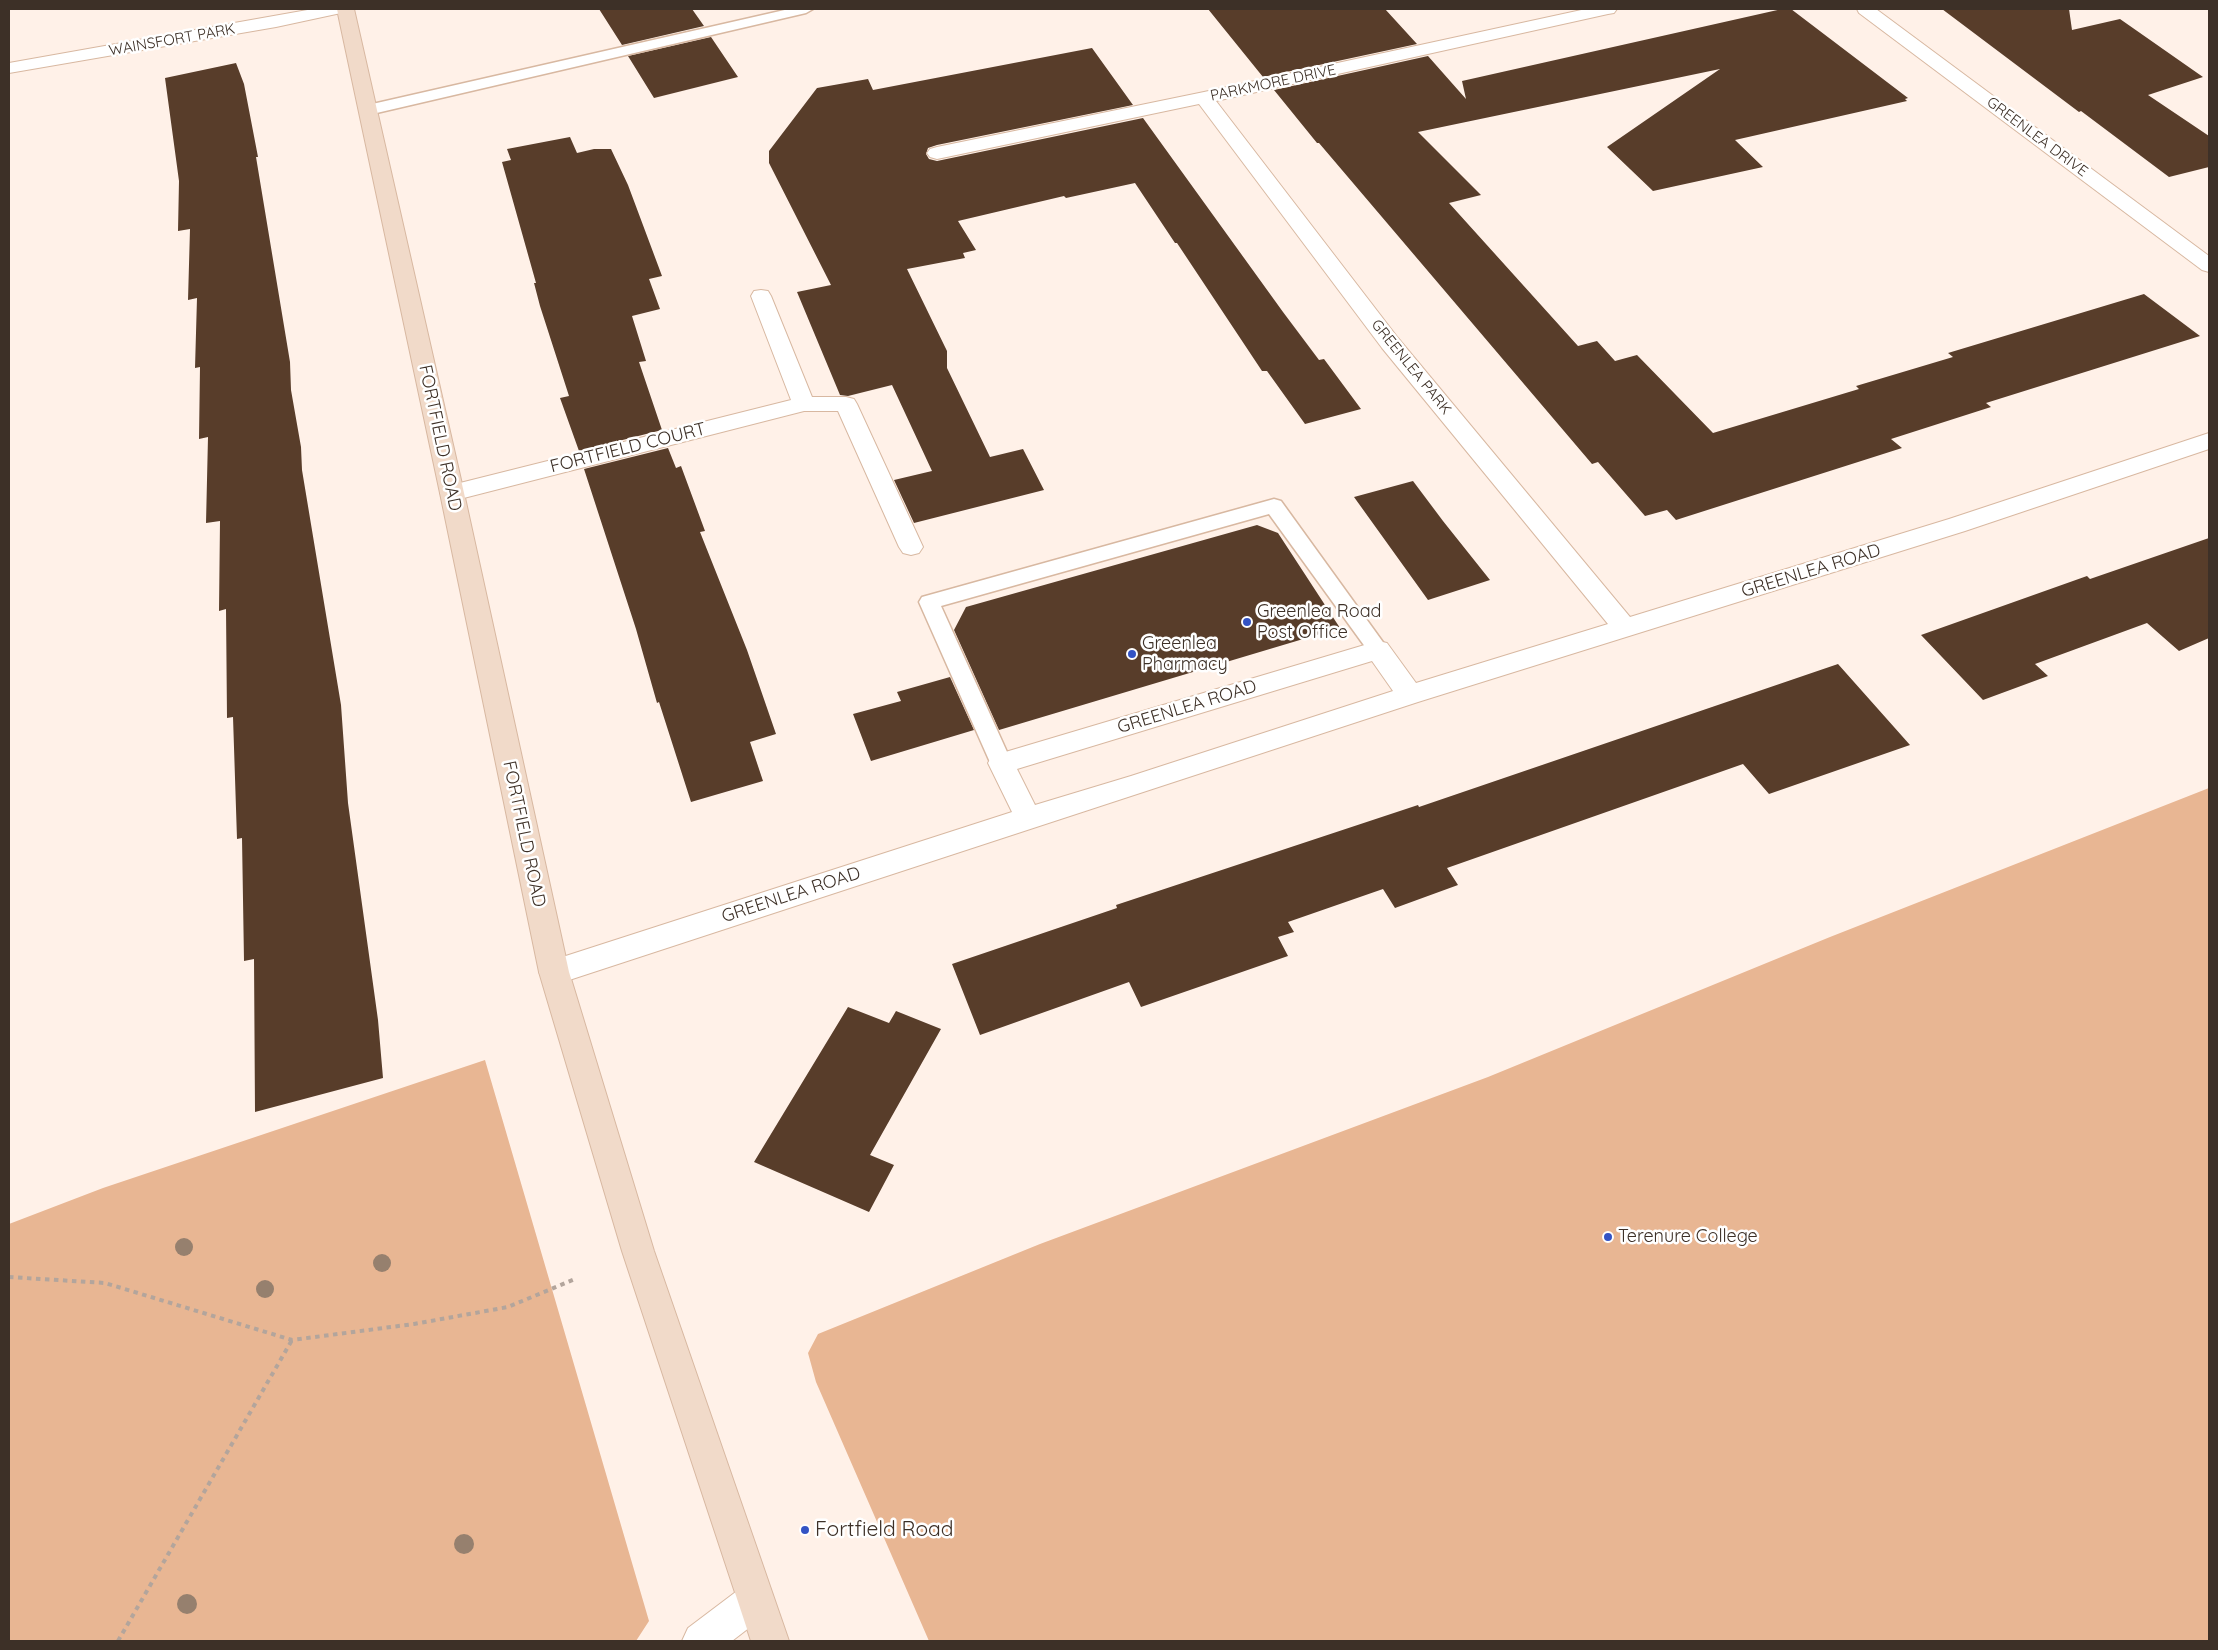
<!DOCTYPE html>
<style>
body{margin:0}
#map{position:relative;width:2218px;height:1650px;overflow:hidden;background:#fff1e8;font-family:Quicksand,sans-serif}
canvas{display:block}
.frame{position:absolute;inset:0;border:10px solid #3d3027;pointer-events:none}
</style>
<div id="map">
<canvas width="2218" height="1650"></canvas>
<div class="frame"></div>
</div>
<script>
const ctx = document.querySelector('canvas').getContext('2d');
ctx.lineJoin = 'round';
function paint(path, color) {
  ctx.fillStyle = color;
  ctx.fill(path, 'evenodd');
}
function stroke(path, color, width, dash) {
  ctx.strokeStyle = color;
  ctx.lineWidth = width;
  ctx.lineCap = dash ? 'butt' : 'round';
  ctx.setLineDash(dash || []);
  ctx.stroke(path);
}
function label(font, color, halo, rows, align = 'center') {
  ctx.font = font + ' Quicksand,sans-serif';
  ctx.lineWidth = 5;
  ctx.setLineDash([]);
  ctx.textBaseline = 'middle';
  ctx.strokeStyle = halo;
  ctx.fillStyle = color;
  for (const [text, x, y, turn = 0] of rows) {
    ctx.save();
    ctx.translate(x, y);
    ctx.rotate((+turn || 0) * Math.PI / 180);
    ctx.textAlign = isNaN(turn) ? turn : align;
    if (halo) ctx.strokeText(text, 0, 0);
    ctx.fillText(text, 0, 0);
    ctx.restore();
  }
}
const green = new Path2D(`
 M2209,788V1641H929L816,1382L808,1353L818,1334L1040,1244L1488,1077L1830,937Z
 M485,1060L649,1621L636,1641H9V1224L103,1188Z`);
const building = new Path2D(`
 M599,9H692L704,26L622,45Z
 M1208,9H1385L1417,44L1263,77Z
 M1782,9H1791L1908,98L1905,99L1907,101L1735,140L1763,167L1653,191L1607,147L1720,69L1418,132L1481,195L1449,203L1578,346L1597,341L1615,361L1637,355L1713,433L1859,389L1856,386L1953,357L1948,353L2144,294L2200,336L1986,403L1991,407L1891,439L1902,448L1676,520L1667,510L1645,516L1598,462L1592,464L1319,143H1317L1274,90L1428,56L1466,99L1462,81Z
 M1942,9H2069L2072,30L2120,19L2203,77L2148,95L2209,136V167L2169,177L2081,111L2079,112Z
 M711,37L738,77L654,98L628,56Z
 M1092,48L1133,105L937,145L928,148L926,154L929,159L937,161L1143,118L1283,312L1319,360L1324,359L1361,409L1305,424L1267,371H1262L1177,243H1175L1135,183L1066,198L1064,196L958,221L976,250L963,253L965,258L907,269L947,351V368L990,457L1023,449L1044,490L914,523L894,480L932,471L892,385L848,396L840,395L797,292L831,285L769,163V151L817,88L868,79L873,90Z
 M236,63L244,84L258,157H256L290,362L291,390L301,447L302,470L341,705L348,803L378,1020L383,1078L255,1112L254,959L244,961L242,838L237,839L233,717L227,718L226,609L219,611L220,521L206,523L208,437L199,439L200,367L195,368L197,298L188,300L190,229L178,231L179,181L165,78Z
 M570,137L577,153L594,149H611L628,185L662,276L649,279L660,309L632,316L646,361L639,362L662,430L579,451L560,398L569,396L540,306L534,283H536L502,162L511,160L507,149Z
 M668,448L676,468L681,466L705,531L700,532L747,650L776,734L750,742L763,781L691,802L659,702L657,703L636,629L584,469Z
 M1413,481L1443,521L1490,580L1428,600L1354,497Z
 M1257,525L1278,533L1340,628L999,730L954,630L966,607Z
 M2209,538V638L2179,651L2147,623L2035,664L2048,676L1983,700L1921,635L2087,576L2090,579Z
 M1838,664L1910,745L1769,794L1743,764L1447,868L1458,885L1395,908L1383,889L1288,922L1294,932L1278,937L1288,956L1141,1007L1129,982L980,1035L952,964L1117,908L1116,905L1418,805L1419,807Z
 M950,677L974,730L871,761L853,714L901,701L897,692Z
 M848,1007L889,1023L896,1011L941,1029L870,1155L894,1165L869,1212L754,1162Z`);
const path = new Path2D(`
 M9,1277L105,1283L292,1340L414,1324L508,1307L575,1279
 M118,1641L292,1340`);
const lane = new Path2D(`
 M789,9H813L806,13L368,115L363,113L360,110L363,107L368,105Z
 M1274,499L1281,501L1385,645L1388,650L1385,655L1378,658L1371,655L1269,514L941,606L1012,763L1009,769L1001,772L993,769L919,602L922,597Z`);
const street = new Path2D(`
 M313,9H344L341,13L276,27L9,73V63Z
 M1586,9H1617L1614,13L1608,14L1216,101L1398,338L1630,617L1949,519L2209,433V449L1965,531L1418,702L554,985L544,981L539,972L544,963L1012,812L988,763L992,756L1378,641L1387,643L1416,683L1608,624L1382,348L1199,104L937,159L930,157L927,153L930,149L937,147L1204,92ZM1372,661L1393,691L1131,776L1035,805L1017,769Z
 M1857,9H1876L2209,256V272L2202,270L1859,13Z
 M761,290L768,291L771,296L812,397H846L854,399L857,404L923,547L919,553L911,555L903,553L899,547L838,411H804L452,501L444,499L440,493L444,487L452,485L791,400L751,296L754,291Z
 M754,1582L767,1588L773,1601L767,1614L732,1641H682L688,1628L741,1588Z`);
const secondary = new Path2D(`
 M337,9H354L464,493L569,972L654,1251L789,1641H751L622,1251L539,972L440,493Z`);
const trees = [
 [184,1247,9],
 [382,1263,9],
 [265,1289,9],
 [464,1544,10],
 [187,1604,10]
];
const markers = [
 [1247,622,5,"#3353c4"],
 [1132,654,5,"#3353c4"],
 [1608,1237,5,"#3353c4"],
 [805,1530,5,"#3353c4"]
];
const farStreetnames = [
 ["WAINSFORT PARK",172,40,-10],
 ["PARKMORE DRIVE",1273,83,-12],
 ["GREENLEA DRIVE",2037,137,37],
 ["GREENLEA PARK",1411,367,51]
];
const streetNames = [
 ["FORTFIELD ROAD",440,438,78],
 ["FORTFIELD COURT",628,448,-14],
 ["GREENLEA ROAD",1811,571,-17],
 ["GREENLEA ROAD",1187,707,-17],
 ["FORTFIELD ROAD",524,834,78],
 ["GREENLEA ROAD",791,895,-18]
];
const poiNames = [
 ["Greenlea Road",1257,612],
 ["Post Office",1257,633],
 ["Greenlea",1142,644],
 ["Pharmacy",1142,665],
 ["Terenure College",1618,1237]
];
const nearPoinames = [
 ["Fortfield Road",815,1530]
];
paint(green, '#e8b693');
paint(building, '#583d2a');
stroke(lane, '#d8b8a1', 3);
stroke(street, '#d8b8a1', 2);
stroke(secondary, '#d8b8a1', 2);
stroke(path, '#b3a59c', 4, [4.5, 4.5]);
paint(lane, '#fff');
paint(street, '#fff');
paint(secondary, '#f1dac9');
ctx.fillStyle = '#96806e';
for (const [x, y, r] of trees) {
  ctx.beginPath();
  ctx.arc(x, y, r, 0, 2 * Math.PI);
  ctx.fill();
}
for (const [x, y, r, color] of markers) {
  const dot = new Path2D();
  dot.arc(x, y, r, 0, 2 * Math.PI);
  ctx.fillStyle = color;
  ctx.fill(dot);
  stroke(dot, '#fff', 2);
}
label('15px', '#3d3027', '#fff', farStreetnames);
label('18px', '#3d3027', '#fff', streetNames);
label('18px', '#3d3027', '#fff', poiNames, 'left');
label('21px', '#3d3027', '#fff', nearPoinames, 'left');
</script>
